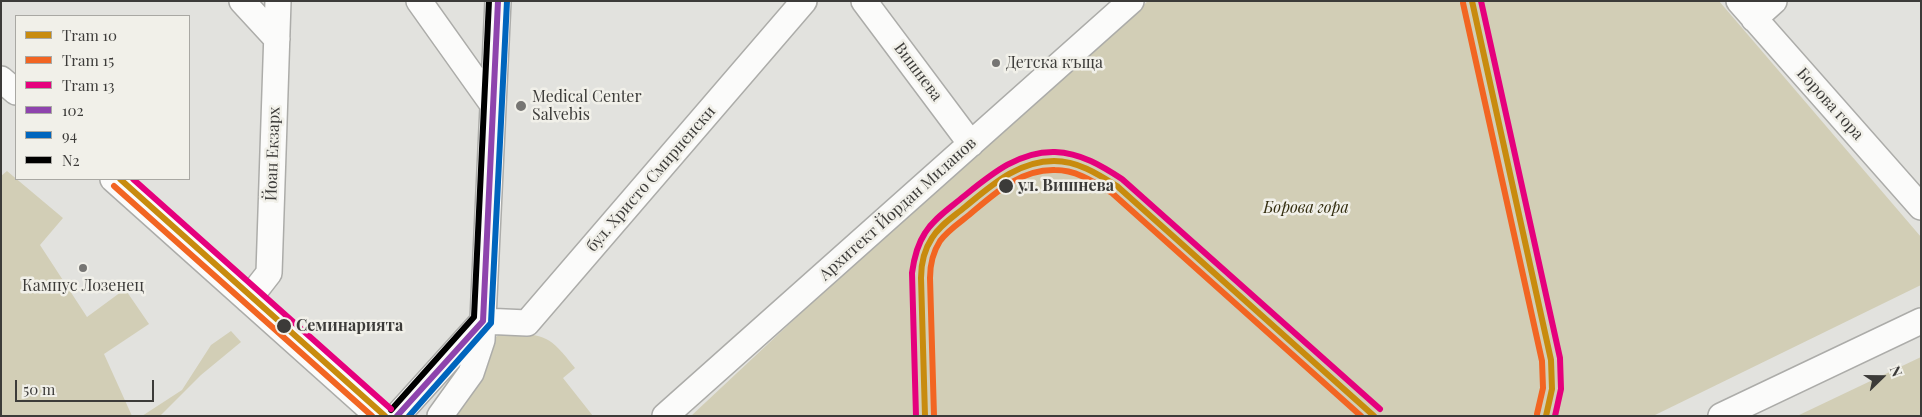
<!DOCTYPE html>
<meta charset="utf-8">
<style>
body{margin:0}
#map{position:relative;width:1922px;height:417px;overflow:hidden;background:#e2e2de;font-family:"Playfair Display",serif}
canvas{display:block}
.frame{position:absolute;inset:0;border:2px solid #3c3b39;pointer-events:none}
.legend{position:absolute;left:15px;top:15px;width:175px;height:165px;box-sizing:border-box;background:#f1f0e9;border:1px solid #a9a8a3;margin:0;padding:6px 9px;list-style:none;font-size:15px;color:#3c3b39}
.legend li{display:flex;align-items:center;gap:10px;height:25px}
.legend b{width:25px;border:1px solid #a9a8a3}
.north{position:absolute;left:1857px;top:352px;width:50px;height:50px;-webkit-text-stroke:4px #f1f0e9;paint-order:stroke;rotate:68deg;font-size:14px;font-weight:700;line-height:20px;text-align:center;color:#3c3b39}
.north::after{content:'';display:block;margin:auto;width:18px;height:22px;background:#3c3b39;clip-path:polygon(50% 0,100% 100%,50% 72%,0 100%)}
.scale{position:absolute;left:15px;top:380px;width:139px;height:22px;box-sizing:border-box;border:2px solid #3c3b39;border-top:0;padding-left:6px;font-size:15px;line-height:18px;white-space:nowrap;color:#3c3b39;-webkit-text-stroke:4px #f1f0e9;paint-order:stroke}
</style>
<div id="map">
<canvas width="1922" height="417"></canvas>
<div class="frame"></div>
<ul class="legend">
<li><b style="height:6px;background:#c88b0e"></b>Tram 10</li>
<li><b style="height:6px;background:#f26522"></b>Tram 15</li>
<li><b style="height:6px;background:#e5007d"></b>Tram 13</li>
<li><b style="height:6px;background:#8e44ad"></b>102</li>
<li><b style="height:6px;background:#0065bd"></b>94</li>
<li><b style="height:6px;background:#000"></b>N2</li>
</ul>
<div class="north">N</div>
<div class="scale">50 m</div>
</div>
<script>
const ctx = document.querySelector('canvas').getContext('2d');
ctx.lineJoin = 'round';
function paint(path, color) {
  ctx.fillStyle = color;
  ctx.fill(path, 'evenodd');
}
function stroke(path, color, width, dash) {
  ctx.strokeStyle = color;
  ctx.lineWidth = width;
  ctx.lineCap = dash ? 'butt' : 'round';
  ctx.setLineDash(dash || []);
  ctx.stroke(path);
}
function label(font, color, halo, rows, align = 'center') {
  ctx.font = font + ' "Playfair Display",serif';
  ctx.lineWidth = 5;
  ctx.setLineDash([]);
  ctx.textBaseline = 'middle';
  ctx.strokeStyle = halo;
  ctx.fillStyle = color;
  for (const [text, x, y, turn = 0] of rows) {
    ctx.save();
    ctx.translate(x, y);
    ctx.rotate((+turn || 0) * Math.PI / 180);
    ctx.textAlign = isNaN(turn) ? turn : align;
    if (halo) ctx.strokeText(text, 0, 0);
    ctx.fillText(text, 0, 0);
    ctx.restore();
  }
}
const green = new Path2D(`
 M1148,1H1719L1921,237V285L1653,416H691L911,210L990,144Z
 M7,171L63,218L40,245L87,317L125,289L149,324L104,354L132,416H1V176Z
 M231,331L241,342L201,375L160,416H142L182,390L211,345Z
 M506,333C547,335 549,335 575,368L563,378L593,416H457L478,380L492,340L500,334Z
 M1921,357V416H1797Z`);
const minor = new Path2D(`
 M242,1L277,39
 M419,1L493,105
 M864,1L971,144
 M1739,1L1921,207
 M1754,19L1774,1
 M1,79L16,92
 M113,179L378,416
 M248,300L269,273L278,1
 M483,321L527,323L804,1
 M397,416L483,321
 M440,416L471,373L482,340L498,1
 M665,416L1131,1
 M1721,416L1921,321`);
const bus1 = new Path2D(`
 M397,416L483,321L498,1`);
const bus2 = new Path2D(`
 M409,416L491,323L507,1`);
const bus3 = new Path2D(`
 M391,410L474,317L489,1`);
const tram1 = new Path2D(`
 M1472,1L1551,360L1552,389L1546,416
 M120,179L385,416
 M925,416L921,278C921,264 924,250 932,238C940,225 953,217 965,207C992,185 1018,161 1054,161C1078,161 1098,174 1117,186L1374,416`);
const tram2 = new Path2D(`
 M1463,3L1542,361L1543,388L1537,414
 M114,186L372,416
 M934,416L930,278C930,265 933,252 940,241C947,231 959,223 969,215C994,194 1020,169 1055,170C1077,170 1094,182 1112,193L1361,416`);
const tram3 = new Path2D(`
 M1481,1L1560,358L1561,389L1555,416
 M133,179L391,409
 M916,416L912,273C914,258 917,245 925,233C933,220 946,211 958,201C987,178 1016,151 1055,152C1081,153 1102,166 1122,179L1380,409`);
const markers = [
 [996,63,5,"#767573"],
 [521,106,6,"#767573"],
 [1006,186,8,"#3c3b39"],
 [83,268,5,"#767573"],
 [284,326,8,"#3c3b39"]
];
const poiNames = [
 ["Детска къща",1006,63],
 ["Medical Center",532,97],
 ["Salvebis",532,115],
 ["Кампус Лозенец",83,286,"center"]
];
const streetNames = [
 ["Вишнева",918,72,53],
 ["Борова гора",1830,104,48],
 ["Йоан Екзарх",273,154,-88],
 ["бул. Христо Смирненски",651,179,-49],
 ["Архитект Йордан Миланов",898,209,-42]
];
const stopNames = [
 ["ул. Вишнева",1018,186],
 ["Семинарията",296,326]
];
const parkNames = [
 ["Борова гора",1306,208]
];
paint(green, '#d2ceb6');
stroke(minor, '#acaca9', 28);
stroke(minor, '#fbfbfa', 25);
stroke(bus1, '#8e44ad', 6);
stroke(bus2, '#0065bd', 6);
stroke(bus3, '#000', 6);
stroke(tram1, '#c88b0e', 6);
stroke(tram2, '#f26522', 6);
stroke(tram3, '#e5007d', 6);
for (const [x, y, r, color] of markers) {
  const dot = new Path2D();
  dot.arc(x, y, r, 0, 2 * Math.PI);
  ctx.fillStyle = color;
  ctx.fill(dot);
  stroke(dot, '#f1f0e9', 2);
}
label('16px', '#3c3b39', '#f1f0e9', poiNames, 'left');
label('16px', '#3c3b39', '#f1f0e9', streetNames);
label('bold 16px', '#3c3b39', '#f1f0e9', stopNames, 'left');
label('italic 16px', '#332d0f', '#f1f0e9', parkNames);
</script>
